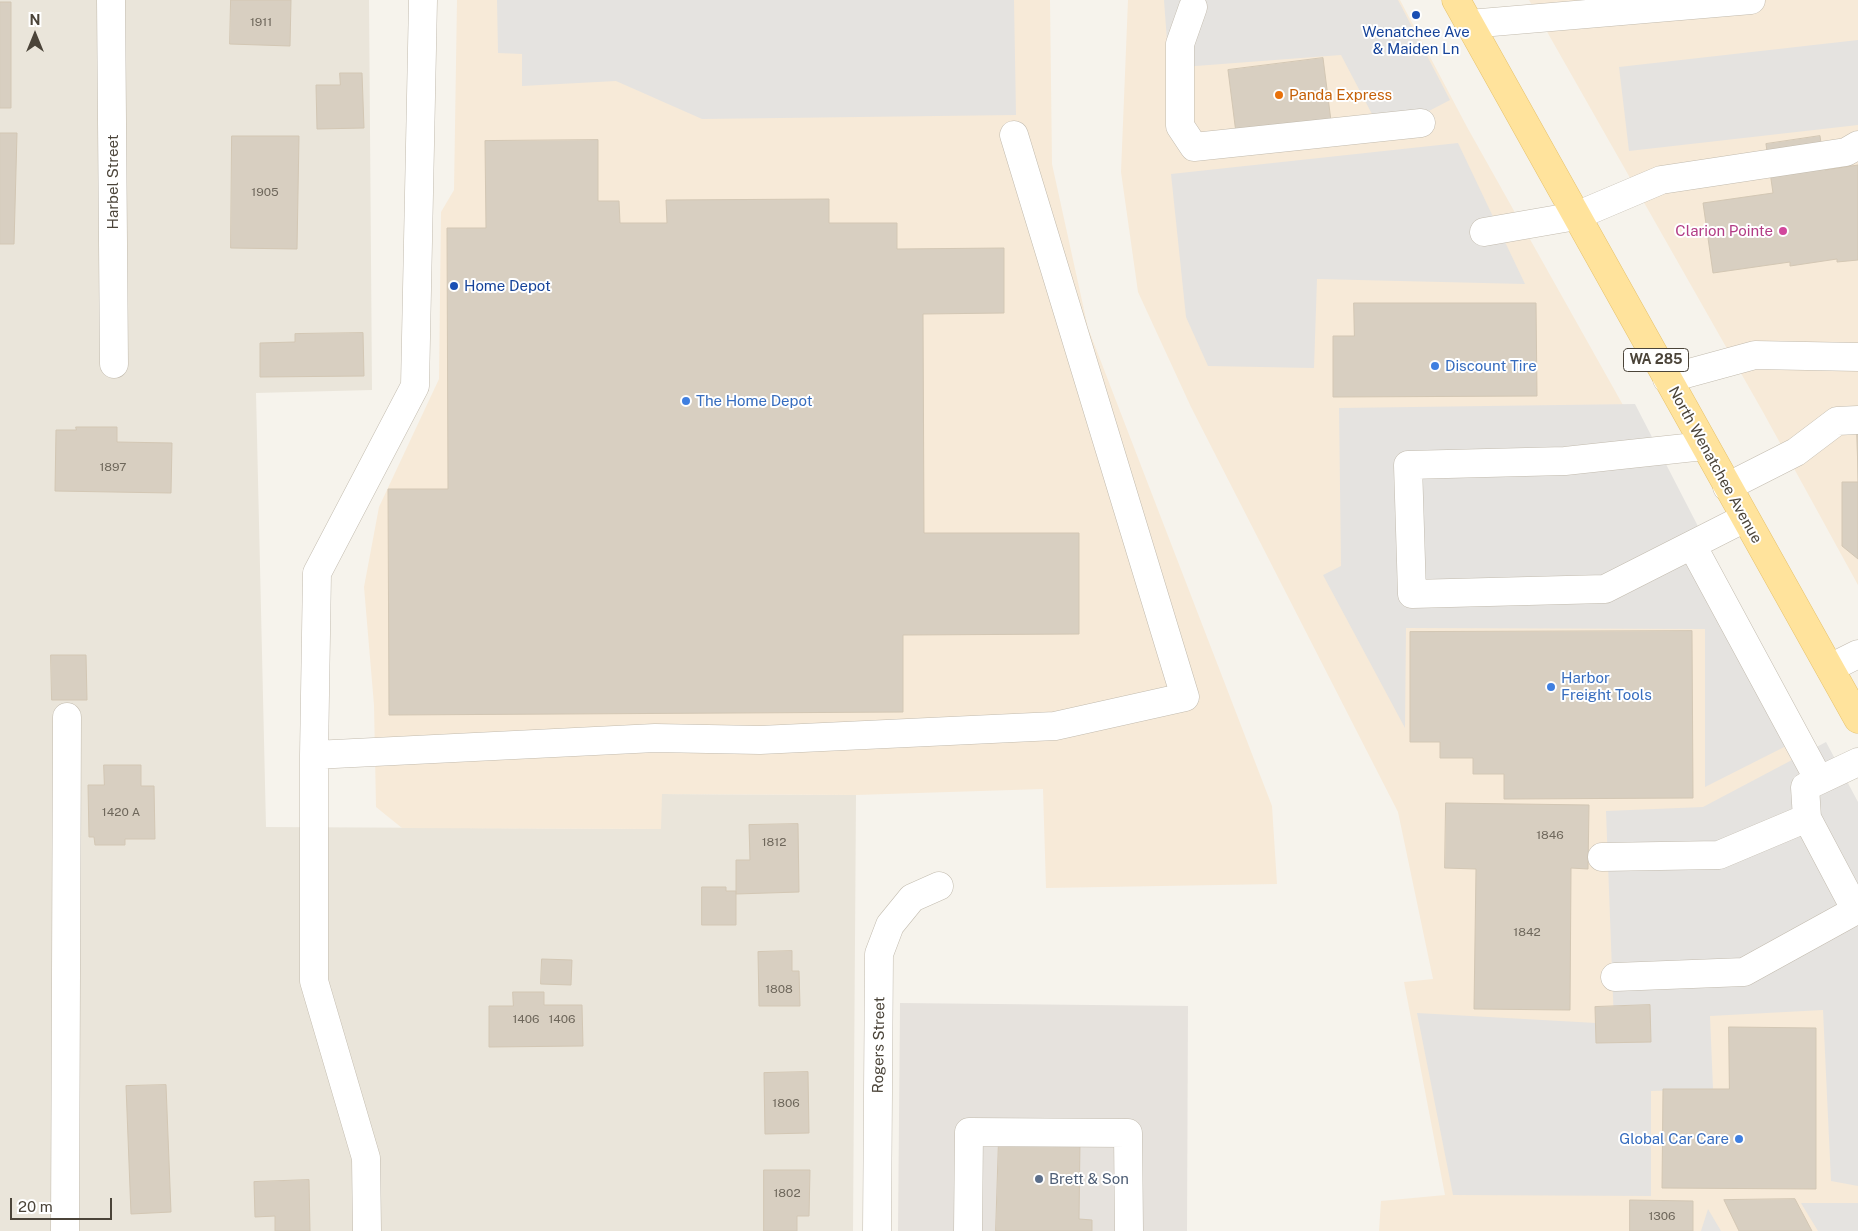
<!DOCTYPE html>
<style>
body{margin:0}
#map{position:relative;width:1858px;height:1231px;overflow:hidden;background:#f6f3ec;font-family:"Public Sans",sans-serif}
canvas{display:block}
.north{position:absolute;left:10px;top:10px;width:50px;height:50px;-webkit-text-stroke:4px #fff;paint-order:stroke;rotate:0deg;font-size:14px;font-weight:700;line-height:20px;text-align:center;color:#4b4439}
.north::after{content:'';display:block;margin:auto;width:18px;height:22px;background:#4b4439;clip-path:polygon(50% 0,100% 100%,50% 72%,0 100%)}
.scale{position:absolute;left:10px;top:1198px;width:102px;height:22px;box-sizing:border-box;border:2px solid #4b4439;border-top:0;padding-left:6px;font-size:15px;line-height:18px;white-space:nowrap;color:#4b4439;-webkit-text-stroke:4px #fff;paint-order:stroke}
</style>
<div id="map">
<canvas width="1858" height="1231"></canvas>
<div class="north">N</div>
<div class="scale">20 m</div>
</div>
<script>
const ctx = document.querySelector('canvas').getContext('2d');
ctx.lineJoin = 'round';
function paint(path, color) {
  ctx.fillStyle = color;
  ctx.fill(path, 'evenodd');
}
function stroke(path, color, width, dash) {
  ctx.strokeStyle = color;
  ctx.lineWidth = width;
  ctx.lineCap = dash ? 'butt' : 'round';
  ctx.setLineDash(dash || []);
  ctx.stroke(path);
}
function label(font, color, halo, rows, align = 'center') {
  ctx.font = font + ' "Public Sans",sans-serif';
  ctx.lineWidth = 4;
  ctx.setLineDash([]);
  ctx.textBaseline = 'middle';
  ctx.strokeStyle = halo;
  ctx.fillStyle = color;
  for (const [text, x, y, turn = 0] of rows) {
    ctx.save();
    ctx.translate(x, y);
    ctx.rotate((+turn || 0) * Math.PI / 180);
    ctx.textAlign = isNaN(turn) ? turn : align;
    if (halo) ctx.strokeText(text, 0, 0);
    ctx.fillText(text, 0, 0);
    ctx.restore();
  }
}
const residential = new Path2D(`
 M0,0H369L372,390L256,393L266,827L661,829V794L856,795L853,1231H0Z`);
const commercial = new Path2D(`
 M457,0H1050L1052,164L1088,328L1272,806L1277,884L1046,888L1043,789L856,795L662,794L661,829L402,828L376,807L374,705L364,587L379,507L439,379L441,212L454,190Z
 M1128,0H1400L1467,127L1858,824V1231H1379L1381,1201L1445,1195L1404,982L1433,979L1398,812L1191,407L1138,292L1121,172Z
 M1529,0H1858V585L1763,412Z`);
const industrial = new Path2D(`
 M900,1003L1188,1006L1187,1231H898Z`);
const parking = new Path2D(`
 M497,0H1014L1016,115L702,119L616,81L522,86V54L498,53Z
 M1164,0H1398L1450,100L1383,135L1341,55L1169,68Z
 M1858,40V125L1629,151L1619,67Z
 M1458,143L1525,284L1317,279L1314,368L1208,366L1186,317L1171,174Z
 M1635,404L1806,736L1705,787V629L1406,628L1405,728L1323,575L1341,566L1339,408Z
 M1826,742L1858,802V1186L1831,1181L1823,1010L1710,1016L1713,1089L1651,1091V1196L1453,1195L1417,1013L1614,1024L1606,811L1703,807Z
 M1801,1203H1858V1231H1818Z
 M1708,1209L1721,1231H1701Z`);
const building = new Path2D(`
 M231,0H291L290,46L230,44Z
 M0,2H11V108H0Z
 M1323,58L1331,121L1236,133L1228,70Z
 M340,73H362L364,128L317,129L316,85H340Z
 M0,133H17L14,244H0Z
 M232,136H299L297,249L231,248Z
 M1820,136L1825,170L1858,165V260L1837,262V259L1790,266V262L1713,273L1703,203L1773,193L1766,144Z
 M598,140V201H619L620,223H667L666,200L829,199V223H897V249L1004,248V313L923,314L924,533H1079V634L903,635V712L389,715L388,489H448L447,228H486L485,141Z
 M1354,303H1536L1537,396L1333,397V336H1354Z
 M363,333L364,376L260,377V343L295,342V334Z
 M76,427H117V442L172,443L171,493L55,491L56,430H76Z
 M1857,431H1858V559L1842,546V482H1858Z
 M1692,631L1693,798L1504,799V774H1473V758H1440V742H1410V632Z
 M51,655H86L87,700H52Z
 M104,765H141V786H154L155,839H125V845H95L94,837H89L88,785H104Z
 M1446,803L1589,805L1588,869L1571,868L1570,1010L1474,1009L1476,869L1445,868Z
 M798,824L799,892L736,894V860H750L749,825Z
 M702,887H726V891H736V925H702Z
 M792,951V971H799L800,1006H759L758,952Z
 M542,959L572,960L571,985L541,984Z
 M513,992H544V1005H582L583,1046L489,1047V1006H513Z
 M1650,1005L1651,1042L1596,1043L1595,1007Z
 M1729,1027L1816,1028V1189L1662,1188L1663,1089H1729Z
 M808,1072L809,1133L765,1134L764,1073Z
 M166,1085L171,1212L131,1214L126,1086Z
 M999,1138L1080,1140L1079,1219L1092,1220V1231H996Z
 M764,1170H810L809,1216H797V1231H764Z
 M309,1180L310,1231H275V1216L255,1217L254,1182Z
 M1795,1199L1812,1231H1739L1724,1200Z
 M1630,1200L1693,1201V1231H1630Z`);
const minor = new Path2D(`
 M111,0L114,364
 M1193,7L1180,44V126L1194,147L1421,123
 M1469,24L1751,0
 M1484,232L1576,216L1661,180L1846,152L1858,145
 M1667,379L1755,355L1858,357
 M1704,446L1565,461L1408,465L1412,594L1605,589L1745,518
 M1727,487L1796,452L1837,421L1858,420
 M1692,545L1819,780
 M1830,668L1858,654
 M314,755L655,738L760,740L1055,726L1185,697L1014,135
 M1602,857L1719,855L1807,818L1805,787L1858,762
 M1615,977L1744,972L1851,913L1853,905L1807,818
 M65,1231L67,717
 M367,1231L366,1158L314,981V755L317,573L415,386L423,0
 M877,1231L879,954L890,925L912,898L939,886
 M968,1231L969,1132L1128,1133L1129,1231`);
const major = new Path2D(`
 M1456,0L1858,719`);
const markers = [
 [1416,15,5,"#1a4fb4"],
 [1279,95,5,"#e8710a"],
 [1783,231,5,"#d1479c"],
 [454,286,5,"#1a4fb4"],
 [1435,366,5,"#3f7fe0"],
 [686,401,5,"#3f7fe0"],
 [1551,687,5,"#3f7fe0"],
 [1739,1139,5,"#3f7fe0"],
 [1039,1179,5,"#5c6f8a"]
];
const numberNames = [
 ["1911",261,22],
 ["1905",265,192],
 ["1897",113,467],
 ["1420 A",121,812],
 ["1846",1550,835],
 ["1812",774,842],
 ["1842",1527,932],
 ["1808",779,989],
 ["1406",526,1019],
 ["1406",562,1019],
 ["1806",786,1103],
 ["1802",787,1193],
 ["1306",1662,1216]
];
const shields = [
 [1656,360,65]
];
const shieldNames = [
 ["WA 285",1656,360]
];
const transitNames = [
 ["Wenatchee Ave",1416,32],
 ["& Maiden Ln",1416,49],
 ["Home Depot",464,286,"left"]
];
const foodNames = [
 ["Panda Express",1289,95]
];
const streetNames = [
 ["Harbel Street",113,182,-90],
 ["North Wenatchee Avenue",1715,465,61],
 ["Rogers Street",879,1045,-89]
];
const hotelNames = [
 ["Clarion Pointe",1773,231]
];
const shopNames = [
 ["Discount Tire",1445,366],
 ["The Home Depot",696,401],
 ["Harbor",1561,678],
 ["Freight Tools",1561,695],
 ["Global Car Care",1729,1139,"right"]
];
const serviceNames = [
 ["Brett & Son",1049,1179]
];
paint(residential, '#eae5da');
paint(commercial, '#f7ead8');
paint(industrial, '#e6e2dd');
paint(parking, '#e5e3e0');
paint(building, '#d8cfc1');
stroke(building, '#d3c7b4', 1);
stroke(minor, '#c2bbae', 29);
stroke(major, '#e6c16a', 29);
stroke(minor, '#fff', 28);
stroke(major, '#ffe39c', 28);
for (const [x, y, r, color] of markers) {
  const dot = new Path2D();
  dot.arc(x, y, r, 0, 2 * Math.PI);
  ctx.fillStyle = color;
  ctx.fill(dot);
  stroke(dot, '#fff', 2);
}
label('12px', '#6e675b', null, numberNames);
for (const [x, y, w] of shields) {
  const box = new Path2D();
  box.roundRect(x - w / 2, y - 11.5, w, 23, 4);
  ctx.fillStyle = '#fff';
  ctx.fill(box);
  stroke(box, '#4b4439', 1);
}
label('bold 14px', '#4b4439', null, shieldNames);
label('15px', '#164399', '#fff', transitNames);
label('15px', '#c56008', '#fff', foodNames, 'left');
label('15px', '#4b4439', '#fff', streetNames);
label('15px', '#b23c85', '#fff', hotelNames, 'right');
label('15px', '#366cbe', '#fff', shopNames, 'left');
label('15px', '#4e5e75', '#fff', serviceNames, 'left');
</script>
